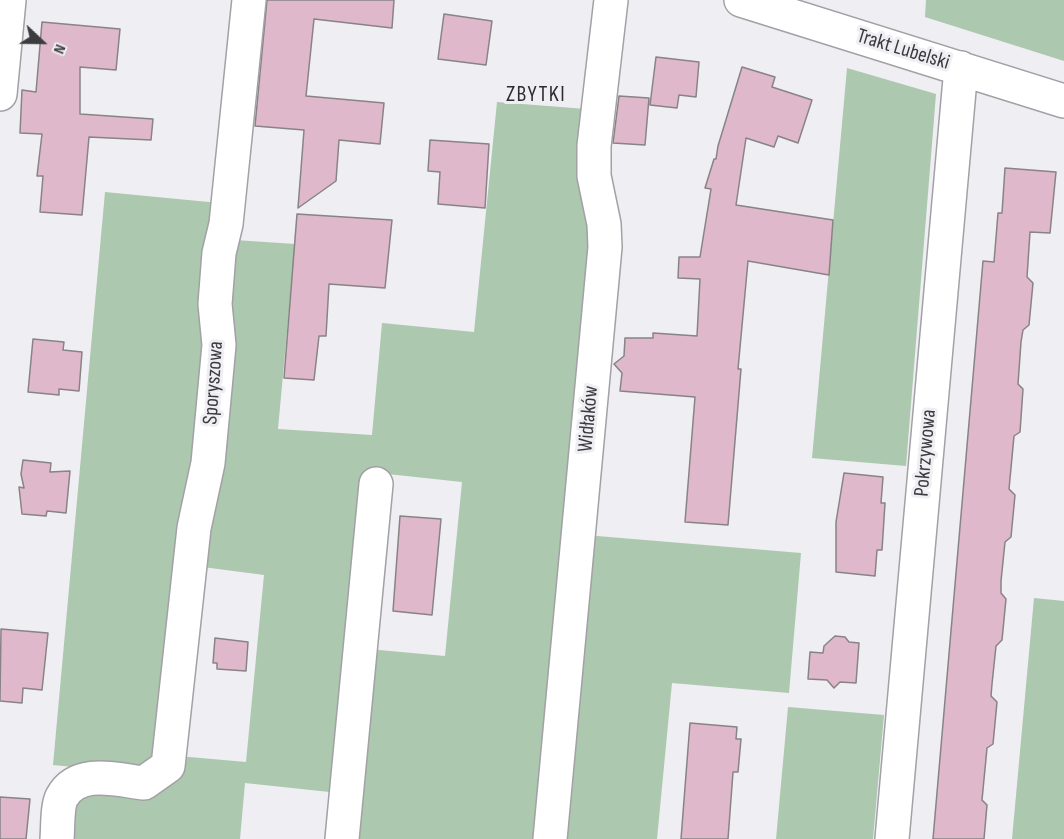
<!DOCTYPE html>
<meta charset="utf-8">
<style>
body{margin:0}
#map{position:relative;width:1064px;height:839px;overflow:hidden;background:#eeeef3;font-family:"Sofia Sans Condensed",sans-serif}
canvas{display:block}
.north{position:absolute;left:12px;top:12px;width:60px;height:60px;-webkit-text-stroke:4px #eeeef3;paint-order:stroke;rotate:112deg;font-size:16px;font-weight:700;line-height:24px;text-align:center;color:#3c3c3e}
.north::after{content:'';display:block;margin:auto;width:21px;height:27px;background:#3c3c3e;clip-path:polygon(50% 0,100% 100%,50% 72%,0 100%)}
</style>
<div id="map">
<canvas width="1064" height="839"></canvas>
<div class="north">N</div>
</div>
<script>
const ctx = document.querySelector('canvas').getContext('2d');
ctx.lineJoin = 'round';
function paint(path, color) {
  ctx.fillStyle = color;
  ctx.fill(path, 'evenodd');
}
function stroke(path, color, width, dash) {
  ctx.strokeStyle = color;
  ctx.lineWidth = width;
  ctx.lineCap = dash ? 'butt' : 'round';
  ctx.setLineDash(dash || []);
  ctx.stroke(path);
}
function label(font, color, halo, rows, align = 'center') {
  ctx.font = font + ' "Sofia Sans Condensed",sans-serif';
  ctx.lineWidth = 6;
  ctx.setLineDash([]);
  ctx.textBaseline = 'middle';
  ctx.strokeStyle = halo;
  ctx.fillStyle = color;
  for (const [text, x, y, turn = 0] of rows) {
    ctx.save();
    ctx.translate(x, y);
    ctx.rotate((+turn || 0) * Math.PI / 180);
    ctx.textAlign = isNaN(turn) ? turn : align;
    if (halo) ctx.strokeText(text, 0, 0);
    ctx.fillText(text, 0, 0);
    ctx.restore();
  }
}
const green = new Path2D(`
 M926,0H1064V61L925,17Z
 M847,68L936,94L906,466L812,458Z
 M497,102L586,109L594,225L539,839H350L368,649L445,656L462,482L369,472L339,793L245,783L240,839H62L73,798L178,756L246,762L264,575L195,566L235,240L295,244L278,429L372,435L382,323L474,332Z
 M105,192L219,203L162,757L145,774L53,765Z
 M585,535L801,553L789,693L672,683L657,839H557Z
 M1034,598L1064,601V839H1012Z
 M788,707L884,715L873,839H776Z`);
const building = new Path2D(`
 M267,0H394L392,28L314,19L306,96L384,103L380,144L339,140L336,181L298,208L304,130L255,126Z
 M444,14L492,21L486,65L438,59Z
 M42,22L120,29L116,70L80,67V114L153,119L151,140L89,137L82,215L40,212L43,176H37L42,134L20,133L22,90L36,92Z
 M656,57L699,62L696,97L679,95L677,108L650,105Z
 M742,67L775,77L772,87L812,100L798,143L778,136L774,147L746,138L736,205L833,220L829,275L748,261L738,369H741L728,525L685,522L695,397L620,391L622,373L614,364L624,356L625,338H653V333L697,336L700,279L678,278L679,257H700L711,189L705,188L714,159H716L718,146Z
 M619,96L649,98L645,145L613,143Z
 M430,140L489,144L485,208L438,204L440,172L428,171Z
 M1005,168L1056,172L1050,233L1030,232L1027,277L1033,283L1029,325L1023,330L1021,342L1018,384L1023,389L1020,432L1014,436L1009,489L1015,495L1011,537L1005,542L1001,581V593L1006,599L1002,640L996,646L992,684L991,696L997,702L993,744L987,748L982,800L987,805L984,839H933L983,261L994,262L998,213H1002Z
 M297,214L392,220L385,288L329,284L326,336H319L314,380L284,378Z
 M33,339L64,342L63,350L82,352L79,391L59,389V395L28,392Z
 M23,460L51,463L50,472L70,471L66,513L47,511L46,516L22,514L19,487L24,488L21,474Z
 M844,473L883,477L881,503H885L882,550H877L875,576L836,572V522Z
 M400,516L441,519L432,615L393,611Z
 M1,629L48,633L42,690L23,688L22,703L0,701Z
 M835,636L845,637L849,642L859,643L856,683L840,682L834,688L827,680L808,679L810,652L823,653L824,646Z
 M215,638L248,642L246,671L217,669V663H213Z
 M690,723L737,727L736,739H741L738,772H733L728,839H681Z
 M0,797L30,799L26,839H0Z`);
const minor = new Path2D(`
 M741,0L1064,101
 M0,94L9,0
 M57,839C58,828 57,806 62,797C78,768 117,780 144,783L168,766L194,528L208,463L219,345L215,304L219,253L226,224L249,0
 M342,839L376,484
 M550,839L605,247L604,224L594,176V146L611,0
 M892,839L961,68`);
const streetNames = [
 ["Trakt Lubelski",903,50,17],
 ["Sporyszowa",214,383,-86],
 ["Widłaków",589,419,-85],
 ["Pokrzywowa",926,453,-85]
];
const neighbourhoodNames = [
 ["ZBYTKI",536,95]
];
paint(green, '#acc8ae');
paint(building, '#e0b8cc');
stroke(building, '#888385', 1.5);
stroke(minor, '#a1a1a6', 36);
stroke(minor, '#fff', 33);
label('21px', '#3c3c3e', '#eeeef3', streetNames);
ctx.letterSpacing = '1.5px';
label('22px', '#2c2c2f', '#eeeef3', neighbourhoodNames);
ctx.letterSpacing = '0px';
</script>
